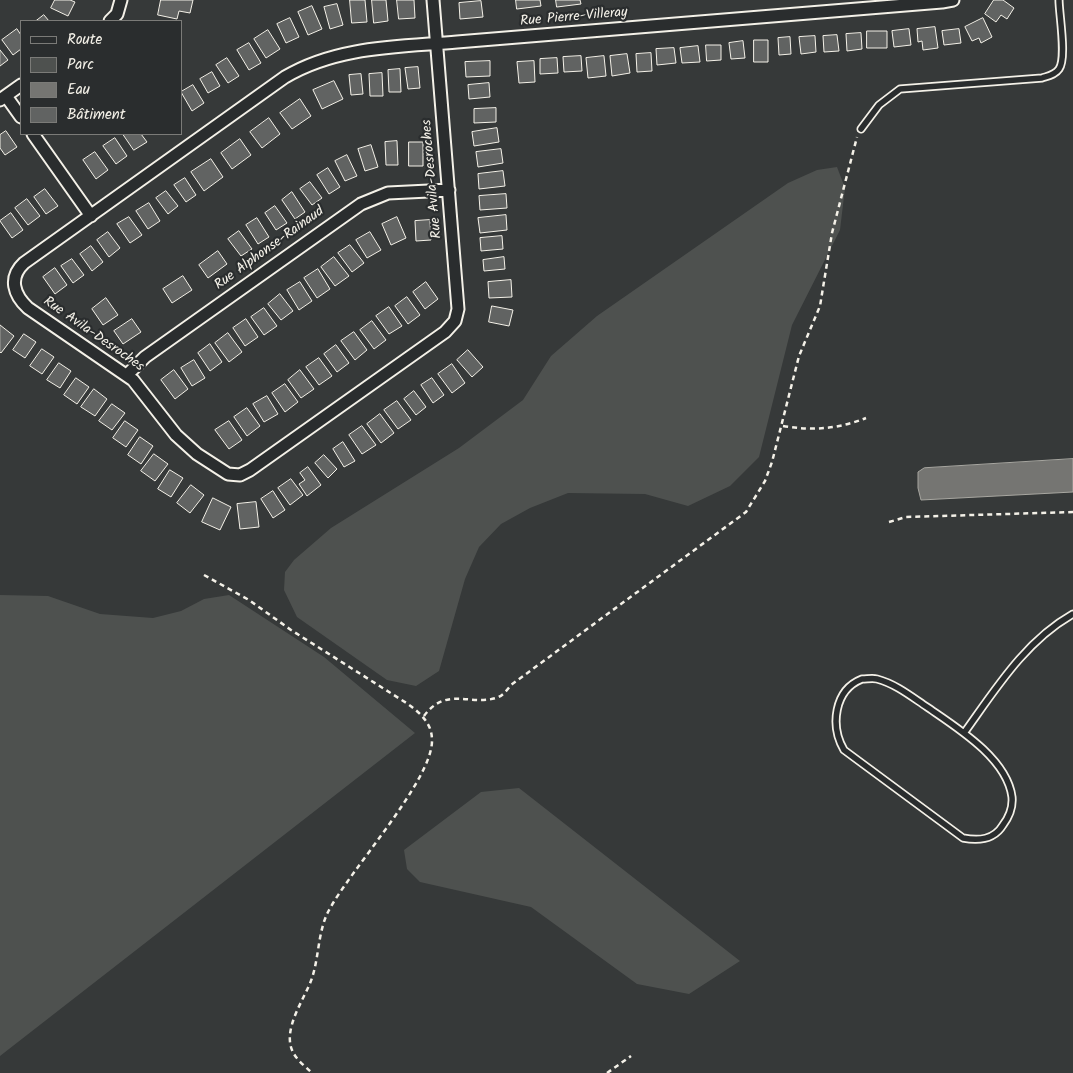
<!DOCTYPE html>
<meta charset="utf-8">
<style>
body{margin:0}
#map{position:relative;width:1073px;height:1073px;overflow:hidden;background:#363939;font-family:Kalam,sans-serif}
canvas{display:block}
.legend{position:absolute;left:20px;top:20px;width:162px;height:115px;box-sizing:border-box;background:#2a2d2e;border:1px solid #7b7b78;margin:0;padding:6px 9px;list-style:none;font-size:15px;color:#f4f1e8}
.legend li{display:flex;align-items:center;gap:10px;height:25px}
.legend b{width:25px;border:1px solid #7b7b78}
</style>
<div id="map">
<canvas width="1073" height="1073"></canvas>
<ul class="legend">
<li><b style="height:6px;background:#2a2d2e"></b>Route</li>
<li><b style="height:14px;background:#4e514f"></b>Parc</li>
<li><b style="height:14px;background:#757572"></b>Eau</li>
<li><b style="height:14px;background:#616362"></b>Bâtiment</li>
</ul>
</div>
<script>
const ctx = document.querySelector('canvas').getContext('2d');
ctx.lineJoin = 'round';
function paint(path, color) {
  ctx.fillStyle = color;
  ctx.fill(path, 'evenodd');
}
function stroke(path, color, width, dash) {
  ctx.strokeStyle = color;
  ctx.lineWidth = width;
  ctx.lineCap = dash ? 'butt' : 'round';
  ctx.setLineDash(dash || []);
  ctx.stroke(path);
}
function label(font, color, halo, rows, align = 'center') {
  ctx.font = font + ' Kalam,sans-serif';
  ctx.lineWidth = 4.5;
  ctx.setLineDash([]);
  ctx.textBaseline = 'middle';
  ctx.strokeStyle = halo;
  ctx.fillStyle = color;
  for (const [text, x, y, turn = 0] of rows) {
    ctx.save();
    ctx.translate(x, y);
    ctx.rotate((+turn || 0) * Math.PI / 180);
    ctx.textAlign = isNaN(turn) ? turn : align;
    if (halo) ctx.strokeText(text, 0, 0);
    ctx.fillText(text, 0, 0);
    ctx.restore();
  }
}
const green = new Path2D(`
 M837,167L845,188L840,230L792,325L759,457L730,486L688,506L645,494L568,493L530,508L501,524L479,547L465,579L439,671L416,686L387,680L297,617L284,590L285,572L294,560L331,528L459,448L523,400L551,356L597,316L788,183L817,170Z
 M0,595L48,596L100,614L153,618L181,611L204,599L229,595L324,657L415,733L0,1056Z
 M519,788L740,961L689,994L637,984L531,907L420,882L407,869L404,850L481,792Z`);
const water = new Path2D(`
 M1073,459V492L921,500L918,488V472L924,468Z`);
const building = new Path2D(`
 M55,0H70L75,2L68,16L51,8Z
 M161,0H193L190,13L179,11L177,19L158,15Z
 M350,0H365L367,22L352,23Z
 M372,0H386L388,21L374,23Z
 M397,0H414L415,18L399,19Z
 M516,0H540L541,6L517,9Z
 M556,0H580L581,4L557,7Z
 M994,0H1003L1014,8L1007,19L1001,15L996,22L985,14Z
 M481,1L483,17L460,19L459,3Z
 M337,4L343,25L330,29L324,7Z
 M312,6L322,29L308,35L298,12Z
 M44,15L49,21H36Z
 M290,18L299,37L286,43L277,24Z
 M983,18L992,37L981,43L979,38L972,41L965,27Z
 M935,27L938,48L923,50L922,41L918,42L917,29Z
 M17,29L21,35V49L13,55L2,40Z
 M909,29L911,45L894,47L892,31Z
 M959,29L961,43L944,45L942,31Z
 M268,30L280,49L266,58L254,39Z
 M867,31H887V48H867Z
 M861,33L862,49L847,51L846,34Z
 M837,35L839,51L824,52L823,36Z
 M815,36L816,52L801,54L799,37Z
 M790,37L791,54L779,55L778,38Z
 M754,40H768V62H754Z
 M743,41L745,58L731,59L729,43Z
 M249,43L261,63L249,70L237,50Z
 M706,45H721V60L707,61Z
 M698,46L700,62L682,63L680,48Z
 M674,48L676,63L657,65L656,49Z
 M0,50L8,60L0,66Z
 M651,53L652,71L637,72L636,54Z
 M627,54L630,73L612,76L610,56Z
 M581,56L582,71L564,72L563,57Z
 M604,56L606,76L588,78L586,58Z
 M227,58L239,76L228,83L216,65Z
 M557,58L558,73L540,74V59Z
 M490,61V76L466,77L465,62Z
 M534,61L535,82L519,83L517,62Z
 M418,67L420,88L408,89L405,68Z
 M400,69L401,92H389L388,70Z
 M212,72L220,86L208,93L200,79Z
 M382,73L383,96H370L369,74Z
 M361,74L363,94L351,95L349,75Z
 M334,81L343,99L322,109L313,90Z
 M489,83L490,97L469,99L468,85Z
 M193,85L204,103L192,111L181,92Z
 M300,99L311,116L292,129L280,113Z
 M496,108V122L474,123V109Z
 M269,118L280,134L262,148L250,132Z
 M497,128L499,142L474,146L472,132Z
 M6,131L17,147L5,155L0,148V135Z
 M123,134H141L147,142L134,150Z
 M115,138L127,156L116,164L103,146Z
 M240,139L251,155L232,169L221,153Z
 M397,141L398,165H386L385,142Z
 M409,142H423V166H409Z
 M371,145L378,167L365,171L358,149Z
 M501,149L503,163L478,167L476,152Z
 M95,152L108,170L96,179L83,160Z
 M347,155L357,176L345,181L335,161Z
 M211,159L223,177L204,191L191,172Z
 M328,168L340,187L329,194L317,175Z
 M503,171L505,186L479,189L478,174Z
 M185,178L196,195L186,202L174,185Z
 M310,182L322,198L312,205L300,189Z
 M45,189L58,206L46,214L34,197Z
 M166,191L178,206L168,214L156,198Z
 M292,192L305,212L295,219L282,200Z
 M506,194L507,208L480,210L479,196Z
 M27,199L40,216L28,225L15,208Z
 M149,203L160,221L148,229L136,211Z
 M275,206L287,223L276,230L265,213Z
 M11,213L23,230L12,238L0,221Z
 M506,215L507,230L480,233L478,218Z
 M129,217L142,235L130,243L117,224Z
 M397,217L406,238L391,245L382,224Z
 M257,218L269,237L258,244L246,225Z
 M430,220L431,240L416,241L415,221Z
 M239,231L252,249L241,256L228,239Z
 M108,232L120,248L109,257L97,240Z
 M370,232L381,250L367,258L356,240Z
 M502,236L503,249L481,251L480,238Z
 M350,245L364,263L352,272L338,253Z
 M91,246L103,262L92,271L80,254Z
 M218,251L227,264L208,278L199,265Z
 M334,257L349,276L335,286L321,267Z
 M504,257L505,269L484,271L483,260Z
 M72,259L84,275L73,283L61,266Z
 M55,268L67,285L55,294L43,277Z
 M318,269L330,289L317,298L304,278Z
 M183,276L192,290L172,303L163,289Z
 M511,280L512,297L489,298L488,282Z
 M300,282L312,301L299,310L287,290Z
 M426,282L438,299L425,309L413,292Z
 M280,294L293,311L281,320L268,304Z
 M407,297L420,315L408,324L395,306Z
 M106,298L118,315L103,325L92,309Z
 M492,306L513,310L509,326L489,322Z
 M389,307L402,326L389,334L376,316Z
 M264,308L277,326L264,335L251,317Z
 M132,319L141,332L123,344L114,331Z
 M246,319L258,337L245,346L233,328Z
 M372,321L386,340L374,349L360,330Z
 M0,325L14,336L1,353L0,352Z
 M354,332L367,350L355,360L341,341Z
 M228,333L242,352L229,362L215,343Z
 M24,334L36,342L25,358L13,350Z
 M210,344L222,362L210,371L198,353Z
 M336,345L349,363L337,372L324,354Z
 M42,349L54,357L42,374L30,366Z
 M468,350L483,367L472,377L457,360Z
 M319,358L332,376L319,385L306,367Z
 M194,360L205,378L192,386L181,368Z
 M59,363L71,371L60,388L47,380Z
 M452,364L465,383L452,393L438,374Z
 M174,370L188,389L175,399L161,380Z
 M300,370L314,389L301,398L288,380Z
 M76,378L89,387L77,404L64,395Z
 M432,378L444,395L433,403L421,385Z
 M285,384L298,402L285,412L272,393Z
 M94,389L107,399L95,416L81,407Z
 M414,391L426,407L416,415L404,399Z
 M267,396L278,414L264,422L253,404Z
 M397,401L411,420L398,429L384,410Z
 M112,404L125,413L112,430L99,421Z
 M247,408L260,426L247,436L234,417Z
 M380,414L394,433L381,443L367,424Z
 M125,421L138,430L126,447L113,438Z
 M229,421L242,440L229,449L215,430Z
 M362,426L376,445L362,454L349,435Z
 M140,437L153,446L141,464L128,455Z
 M343,442L355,461L344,467L333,449Z
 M154,454L168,464L155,481L141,471Z
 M324,455L337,469L328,478L315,463Z
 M308,467L321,485L307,496L299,484L305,480L300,473Z
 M170,470L183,478L171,497L158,489Z
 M291,479L303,495L290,505L278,488Z
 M191,485L204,495L190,513L177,503Z
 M273,491L285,510L273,518L261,499Z
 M213,498L231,507L220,530L202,522Z
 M256,502L259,527L240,529L237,504Z`);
const path = new Path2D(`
 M783,426C813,431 838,429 866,418
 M889,522L906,517L1073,512
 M204,575L249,600L291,630L408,704C420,713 432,723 432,740C433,780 349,871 328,912C318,932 319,957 312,978C305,999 280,1031 294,1054C298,1061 306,1067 312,1073
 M424,716C446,686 470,706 496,698C503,696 507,690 511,685L746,512L765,481L772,462L799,356L820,306L832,233L857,137
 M607,1073L631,1056`);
const service = new Path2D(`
 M861,129L879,105L900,89L1042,78C1048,76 1055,75 1059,69C1067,58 1059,14 1059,0
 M862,679C867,679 873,678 877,679C896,684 912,697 927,707C956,727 1007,758 1012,797C1013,808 1009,817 1003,825C994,840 979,841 963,838L844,750C830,726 834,690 862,679Z
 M964,733C995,690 1025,641 1073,614`);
const minor = new Path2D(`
 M433,0L458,309L455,321L445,332L250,470L240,475L228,474L197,454L176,435L133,380L28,308C14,295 8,278 24,263L285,77C337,46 398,47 457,42L942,2L953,0
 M110,21L117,14L121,0
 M6,96L21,117
 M0,100L21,85
 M33,134L91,216
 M127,375L145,357L361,204L388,193L449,190`);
const streetNames = [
 ["Rue Pierre-Villeray",574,18,-5],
 ["Rue Avila-Desroches",433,179,-95],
 ["Rue Alphonse-Rainaud",270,249,-36],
 ["Rue Avila-Desroches",93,335,35]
];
paint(green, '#4e514f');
paint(water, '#757572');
stroke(water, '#a8a7a1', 1);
paint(building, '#616362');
stroke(building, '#f4f1e8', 1);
stroke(service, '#f4f1e8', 9);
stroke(minor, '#f4f1e8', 15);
stroke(path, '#f4f1e8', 2.5, [5, 4]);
stroke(service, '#2a2d2e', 5.5);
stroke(minor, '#2a2d2e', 11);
label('14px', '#f4f1e8', '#2a2d2e', streetNames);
</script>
